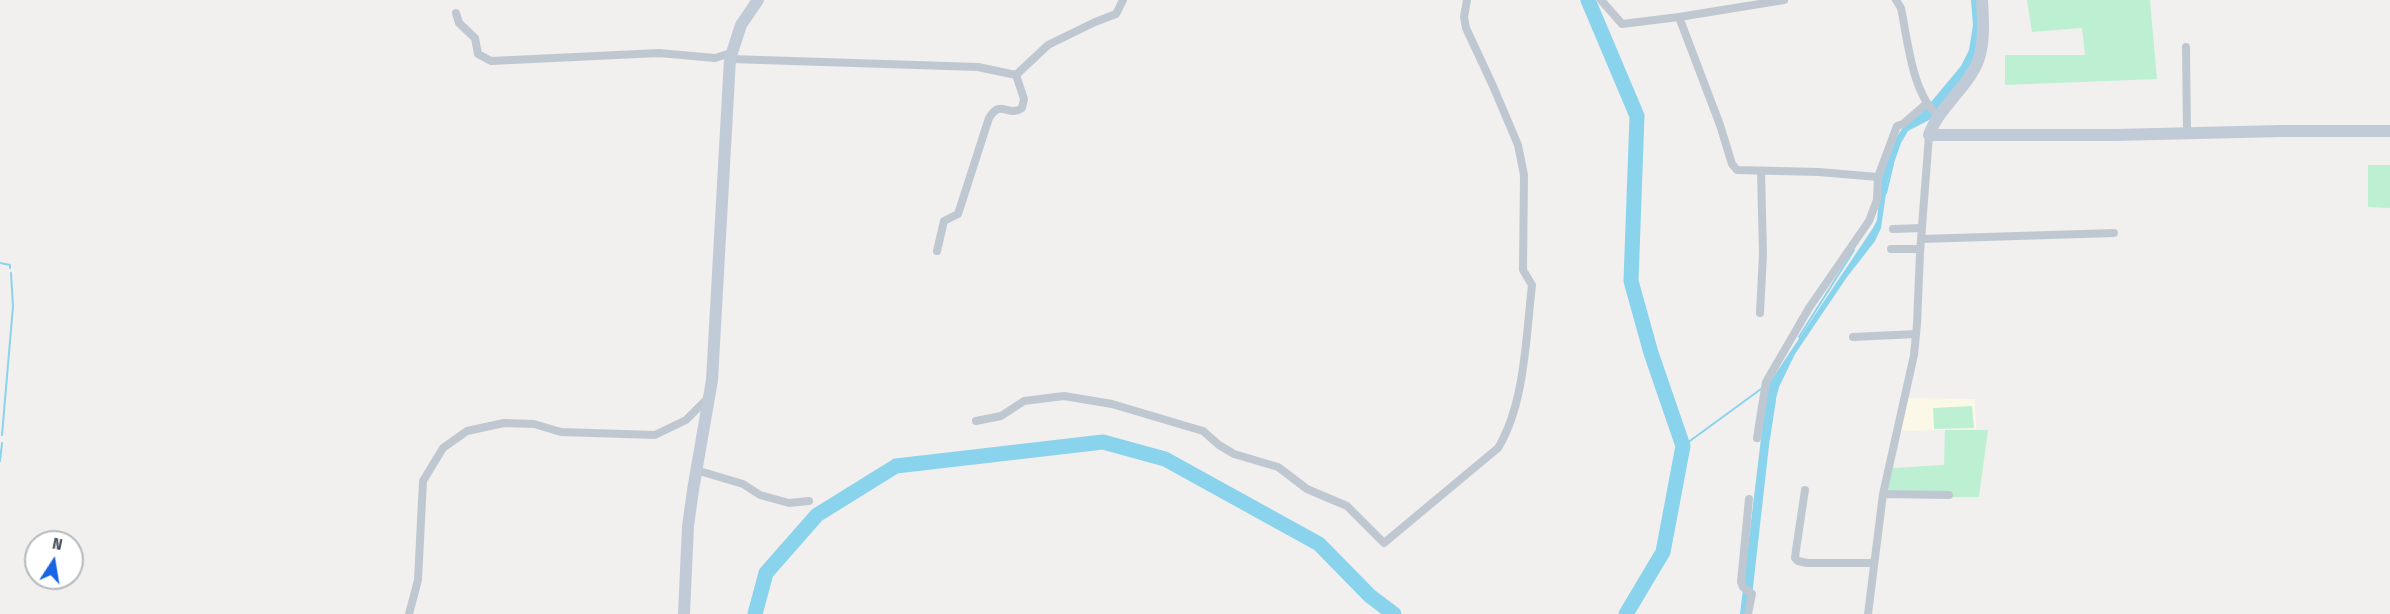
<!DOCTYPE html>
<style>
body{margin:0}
#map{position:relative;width:2390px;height:614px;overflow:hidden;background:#f2efef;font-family:"Fira Sans Condensed",sans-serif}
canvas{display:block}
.north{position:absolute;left:24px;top:530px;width:60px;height:60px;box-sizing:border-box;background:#fff;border:2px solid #b5b9be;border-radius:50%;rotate:12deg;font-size:16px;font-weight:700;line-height:24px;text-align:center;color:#47515d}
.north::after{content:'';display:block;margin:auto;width:21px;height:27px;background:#1765e4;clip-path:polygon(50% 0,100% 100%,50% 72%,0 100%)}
</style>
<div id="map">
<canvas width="2390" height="614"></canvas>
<div class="north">N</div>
</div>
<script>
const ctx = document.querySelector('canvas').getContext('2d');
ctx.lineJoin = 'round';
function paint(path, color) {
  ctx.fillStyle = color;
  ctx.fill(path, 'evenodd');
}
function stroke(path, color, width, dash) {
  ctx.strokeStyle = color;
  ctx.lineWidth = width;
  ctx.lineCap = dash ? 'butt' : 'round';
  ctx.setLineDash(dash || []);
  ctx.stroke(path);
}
const commercial = new Path2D(`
 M1907,398L1975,399L1976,429L1900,431Z`);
const green = new Path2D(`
 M2027,0H2150L2157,79L2005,85V55H2085L2082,28L2032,32Z
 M2368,165H2390V208L2368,207Z
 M1972,406L1974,428L1934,429L1933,408Z
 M1945,430H1988L1979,497L1886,498L1892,468L1944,465Z`);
const water = new Path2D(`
 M1971,0H1979L1980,18L1974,61L1939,111L1929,120L1908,131L1901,143L1888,180L1881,228L1875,241L1847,277L1795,354L1779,387L1773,410L1750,614H1740L1765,405L1770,382L1873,228L1877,220L1881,180L1894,141L1902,129L1926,108L1961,66L1969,50L1973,25Z`);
const stream = new Path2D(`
 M1886,193L1893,164
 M0,263L10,265V268
 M1799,337L1854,250
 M2,435L13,306L11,273
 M1769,439L1775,400
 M1683,446L1761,389
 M0,461L2,443`);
const river = new Path2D(`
 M1588,0L1637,116L1631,281L1651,353L1683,446L1663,552L1626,614
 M755,614L766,573L817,515L896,466L1103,442L1165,459L1319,544L1370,596L1394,614`);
const street = new Path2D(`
 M1601,0L1622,24L1679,17
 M1784,0L1679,17L1720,125L1732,164L1737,170L1819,172L1878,177L1897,126L1903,124L1926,104
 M1896,0L1901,8C1908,42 1912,93 1938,116
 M456,13L459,23L475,38L478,54L491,61L659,53L715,58L731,53
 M2186,47L2187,133
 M730,59L978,67L1016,75
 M1893,229L1922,228
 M1921,239L2114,233
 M1891,249H1920
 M937,251L944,221L958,214L989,118C1001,98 1008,118 1022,108L1024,99L1016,75L1048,45L1095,22L1116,14L1123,0
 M1760,313L1763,254L1761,171
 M1853,337L1916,334
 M976,421L1001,416L1024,401L1064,396L1112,404L1203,431L1219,445L1234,454L1278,467L1307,489L1347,506L1384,543L1498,448C1525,404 1526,336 1532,285L1523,270L1524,175L1518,145L1493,86L1466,28L1464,17L1467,0
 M1757,438L1766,382L1809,308L1869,221L1877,200L1878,177
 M696,470L743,484L760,495L789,503L809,501
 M1805,490L1796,550L1795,558L1798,561L1807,563H1874
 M1883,494L1949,495
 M409,614L418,580L423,481L443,448L467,431L504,423L534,424L561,432L655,435L686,420L708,398
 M1748,614L1752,594L1743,587L1741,582L1749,499
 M1868,614L1883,494L1914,355L1917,324L1920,253L1929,135`);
const secondary = new Path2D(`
 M1982,0C1983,19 1985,42 1978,61C1968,87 1939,107 1929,135H2115L2280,131H2390
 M684,614L688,526L693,490L712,380L730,59L741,25L758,0`);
paint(commercial, '#fcf8e8');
paint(green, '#bdf0d3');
paint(water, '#89d3ed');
stroke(stream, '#89d3ed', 2);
stroke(river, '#89d3ed', 15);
stroke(street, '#bfc8d1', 8);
stroke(secondary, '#c1cbd8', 12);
</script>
